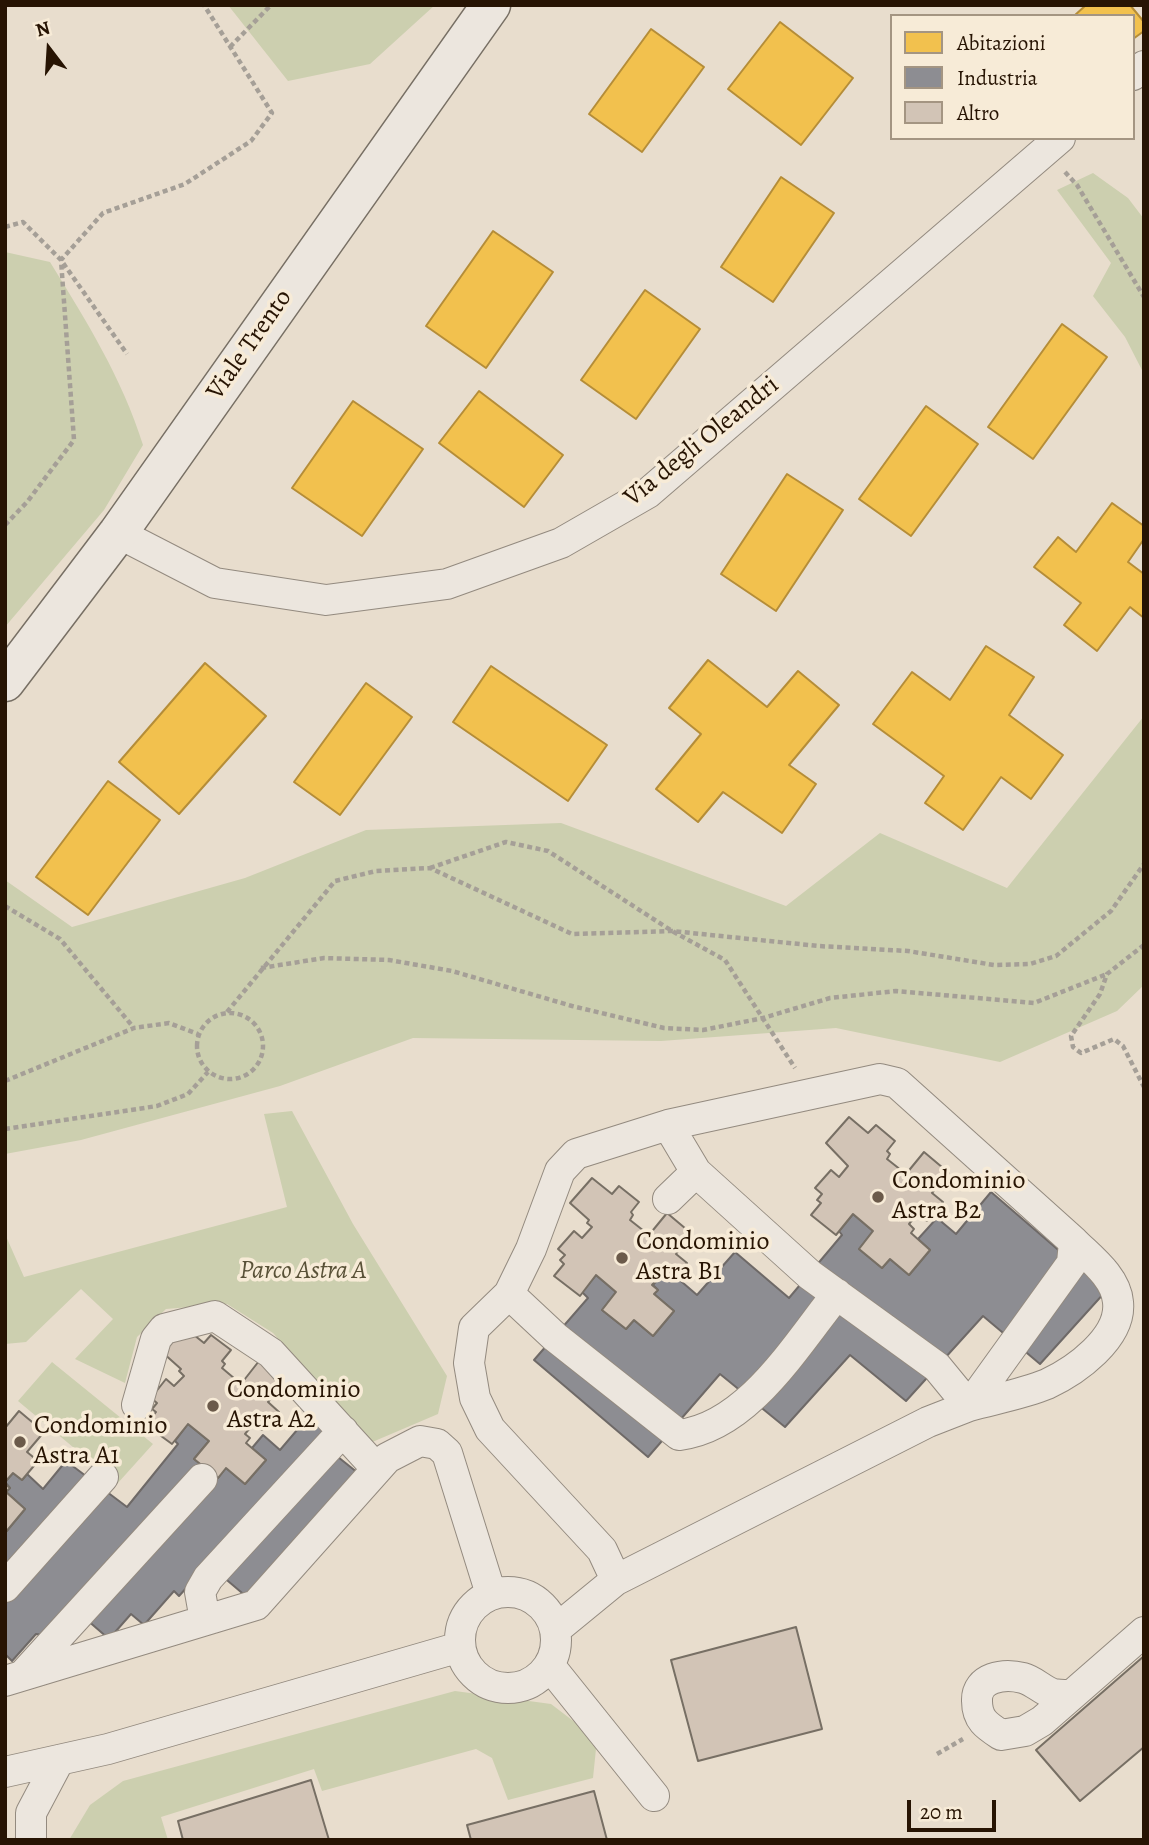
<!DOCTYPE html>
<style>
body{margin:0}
#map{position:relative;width:1149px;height:1845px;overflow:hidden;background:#e8ddcd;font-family:Alegreya,serif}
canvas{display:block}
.frame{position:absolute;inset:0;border:7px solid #271403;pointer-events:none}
.legend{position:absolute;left:890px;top:14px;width:245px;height:126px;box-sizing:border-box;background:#f7ebd7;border:2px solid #a49582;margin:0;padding:9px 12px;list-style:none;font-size:21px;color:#271403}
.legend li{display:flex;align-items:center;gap:14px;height:35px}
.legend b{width:35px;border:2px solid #a49582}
.north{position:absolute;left:14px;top:14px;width:70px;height:70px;-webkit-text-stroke:5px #f7ebd7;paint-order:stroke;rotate:343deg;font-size:19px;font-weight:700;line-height:28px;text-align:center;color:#271403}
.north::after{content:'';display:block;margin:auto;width:24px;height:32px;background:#271403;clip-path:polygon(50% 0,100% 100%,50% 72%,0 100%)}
.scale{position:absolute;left:907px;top:1800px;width:89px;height:32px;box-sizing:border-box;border:4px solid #271403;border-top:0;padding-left:9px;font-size:21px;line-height:24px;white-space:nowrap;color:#271403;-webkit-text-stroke:5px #f7ebd7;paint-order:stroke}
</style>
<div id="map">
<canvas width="1149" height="1845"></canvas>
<div class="frame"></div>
<ul class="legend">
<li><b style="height:19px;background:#f2c14e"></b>Abitazioni</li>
<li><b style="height:19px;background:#8d8d92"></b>Industria</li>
<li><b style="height:19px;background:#d2c4b6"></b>Altro</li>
</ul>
<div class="north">N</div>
<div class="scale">20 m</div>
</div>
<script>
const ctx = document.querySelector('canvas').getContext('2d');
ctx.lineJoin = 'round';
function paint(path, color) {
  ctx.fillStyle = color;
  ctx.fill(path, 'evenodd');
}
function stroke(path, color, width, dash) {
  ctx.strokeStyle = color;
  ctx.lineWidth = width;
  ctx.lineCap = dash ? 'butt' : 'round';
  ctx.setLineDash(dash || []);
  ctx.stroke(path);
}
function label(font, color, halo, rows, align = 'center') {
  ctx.font = font + ' Alegreya,serif';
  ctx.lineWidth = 7;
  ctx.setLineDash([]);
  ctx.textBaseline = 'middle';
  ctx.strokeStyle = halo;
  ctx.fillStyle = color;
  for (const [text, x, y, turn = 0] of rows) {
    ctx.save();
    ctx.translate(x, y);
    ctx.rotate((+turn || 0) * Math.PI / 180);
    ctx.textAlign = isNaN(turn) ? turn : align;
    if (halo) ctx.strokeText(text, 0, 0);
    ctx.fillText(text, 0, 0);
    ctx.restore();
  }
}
const green = new Path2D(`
 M228,5H435L370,64L288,81Z
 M1093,173L1128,198L1144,219V374L1125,337L1093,296L1111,263L1057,190Z
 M5,252L50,262C87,322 122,378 143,445L104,510L5,627Z
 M1144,716V985L1117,1011L1000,1062L836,1028L661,1041L413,1038L280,1086L81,1140L5,1154V880L72,927L245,878L366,830L561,823L786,906L880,833L1007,888Z
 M292,1111L353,1224L447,1376L438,1414L370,1443L273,1333L227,1304L166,1309L137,1337L125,1383L75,1359L113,1319L81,1289L26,1342L5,1344V1234L24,1277L287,1207L264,1114Z
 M52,1362L153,1444L117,1484L18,1401Z
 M455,1691L551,1704L597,1739L593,1778L508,1800L492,1758L476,1749L322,1791L314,1769L161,1817L168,1840H69L90,1805L123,1781Z`);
const homes = new Path2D(`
 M1086,5H1130L1144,22V31L1133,39V16H1074Z
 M780,22L853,78L801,145L728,89Z
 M651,29L704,67L642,152L589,114Z
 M781,177L834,213L773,302L721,267Z
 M493,231L553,272L486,368L426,326Z
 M645,290L700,329L636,419L581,380Z
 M1062,324L1107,357L1033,459L988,427Z
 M479,391L563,455L524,507L439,443Z
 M353,401L423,449L362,536L292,488Z
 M926,406L978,444L911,536L859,499Z
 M787,474L843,510L776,611L721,574Z
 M1112,503L1144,526V539L1128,562L1144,574V618L1130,607L1097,651L1064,625L1081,603L1034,567L1058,537L1076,552Z
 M986,646L1034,677L1009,715L1063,755L1031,799L1001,777L963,830L925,803L944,776L873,724L912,672L950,700Z
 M708,660L767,707L798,671L839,705L789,765L816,784L782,833L723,792L698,822L656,789L701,734L669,708Z
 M205,663L266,716L179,814L119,762Z
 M491,666L607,745L568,801L453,722Z
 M366,683L412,717L340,815L294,782Z
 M108,781L160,820L88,915L36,877Z`);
const industry = new Path2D(`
 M991,1192L1106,1291L1040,1364L983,1316L906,1401L850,1355L785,1427L720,1374L648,1457L534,1360L588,1298L582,1292L596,1275L616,1292L602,1310L626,1329L634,1320L653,1336L674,1311L654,1294L658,1290L653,1285L662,1274L670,1281L675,1276L697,1295L735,1252L789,1298L842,1235L839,1231L853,1214L873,1231L859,1249L882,1268L890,1259L909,1275L930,1250L918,1239L937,1218L956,1234Z
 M309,1416L327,1431L318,1441L358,1473L248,1598L208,1564L179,1596L174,1591L144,1625L131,1614L109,1639L71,1606L44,1635L36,1634L12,1661L5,1654V1533L25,1509L6,1492L10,1488L5,1482L13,1473L22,1480L27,1474L43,1489L66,1461L127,1507L178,1444L175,1441L188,1424L209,1441L194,1459L218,1478L226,1468L245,1484L266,1460L252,1448L263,1435L280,1450Z`);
const building = new Path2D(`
 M849,1117L868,1133L876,1125L895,1141L887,1151L890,1154L887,1159L906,1174L924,1152L949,1173L932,1193L943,1202L927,1221L918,1213L909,1224L914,1229L911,1233L930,1250L909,1275L890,1259L882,1268L859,1249L873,1231L853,1214L836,1235L811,1215L821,1203L817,1200L822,1194L815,1188L831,1170L839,1177L848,1166L826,1143Z
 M592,1178L612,1194L619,1186L639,1202L631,1212L633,1215L630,1220L649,1235L667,1213L692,1234L676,1254L687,1263L670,1281L662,1274L652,1285L658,1290L654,1294L674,1311L653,1336L634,1320L626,1329L602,1310L616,1292L596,1275L580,1296L554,1276L564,1264L560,1260L565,1255L558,1249L574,1231L582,1238L592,1227L587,1223L589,1220L570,1203Z
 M184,1327L204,1343L211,1335L231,1350L222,1361L225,1364L222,1368L241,1384L259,1361L284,1383L268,1402L279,1412L262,1430L254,1423L245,1434L250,1438L246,1443L266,1460L245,1484L226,1468L218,1478L194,1459L209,1441L188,1424L172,1444L146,1425L156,1412L152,1409L157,1403L151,1398L166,1379L174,1386L184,1376L179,1371L181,1369L162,1352Z
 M19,1411L44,1432L27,1452L38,1461L22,1480L13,1473L5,1482V1428Z
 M5,1484L10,1488L6,1492L25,1509L5,1533Z
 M796,1627L822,1729L698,1761L671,1660Z
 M1144,1656V1747L1080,1801L1036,1750Z
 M311,1780L329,1840H183L178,1821Z
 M594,1791L607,1840H471L467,1825Z`);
const path = new Path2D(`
 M230,47L271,5
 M1065,172L1077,185L1144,297
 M5,227L23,222L61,260L127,354
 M5,525L27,502L74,440L61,260L103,213L185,184L251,141L272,113L204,5
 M430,868L506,842L548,851L672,931L725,960L795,1068
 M5,906L60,939L134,1028
 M1144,945L1107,974L1100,994L1071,1036L1073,1047L1081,1053L1114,1039L1123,1046L1144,1087
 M261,968L324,958L389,960L452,971L572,1006L664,1028L703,1030L763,1018L830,998L896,991L1034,1003L1107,974
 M227,1012L335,881L376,871L430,868L572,934L672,931L818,946L908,951L994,965L1030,964L1056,956L1111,911L1144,864
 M197 1046a33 33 0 1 1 66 0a33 33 0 1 1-66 0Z
 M5,1081L134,1028L169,1023L198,1034
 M5,1129L157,1106L188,1094L208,1072
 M937,1754L963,1739`);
const street = new Path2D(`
 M1133,75L1144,66
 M118,533L215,583L326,600L447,584L561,543L648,493L1060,138
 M668,1125L696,1172L810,1275L937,1367L969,1406C994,1399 1023,1394 1047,1384C1075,1371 1122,1338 1118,1302C1116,1277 1090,1258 1074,1242
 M668,1199L696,1172
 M509,1294L531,1249L560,1171L576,1154L668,1125L880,1079L897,1083L1074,1242L1072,1263L969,1406L928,1422L616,1580
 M137,1405L156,1339L164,1329L215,1316L271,1353L377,1469
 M5,1587L103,1477
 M460 1640a48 48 0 1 1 96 0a48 48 0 1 1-96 0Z
 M213,1618L203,1609L200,1592L208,1578L343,1431
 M555,1630L616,1580L602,1550L490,1429L475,1398L469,1363L474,1328L509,1294L555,1337L679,1435C748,1427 796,1345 837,1294
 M549,1665L654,1796
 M23,1675L202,1479
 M5,1681L256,1605L387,1458L420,1441L437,1444L447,1453L491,1594
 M1069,1695C1064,1695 1058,1695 1053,1694C1042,1690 1034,1681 1023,1678C1004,1673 976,1677 977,1701C977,1720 987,1726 1001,1735L1025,1731L1042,1721L1144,1632
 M5,1772L108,1749L460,1647
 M31,1840V1813L58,1762`);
const secondary = new Path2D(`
 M5,682L118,533L491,5`);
const markers = [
 [878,1197,7,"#6b5a4a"],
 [622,1258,7,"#6b5a4a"],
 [213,1406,7,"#6b5a4a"],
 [20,1442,7,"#6b5a4a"]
];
const streetNames = [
 ["Viale Trento",250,345,-55],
 ["Via degli Oleandri",702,442,-39]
];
const poiNames = [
 ["Condominio",892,1182],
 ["Astra B2",892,1212],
 ["Condominio",636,1243],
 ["Astra B1",636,1273],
 ["Condominio",227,1391],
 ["Astra A2",227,1421],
 ["Condominio",34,1427],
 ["Astra A1",34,1457]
];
const parkNames = [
 ["Parco Astra A",303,1272]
];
paint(green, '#cccfaf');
paint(homes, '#f2c14e');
stroke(homes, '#b58d38', 2);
paint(industry, '#8d8d92');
stroke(industry, '#6e6967', 2);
paint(building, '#d2c4b6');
stroke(building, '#776f64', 2);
stroke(street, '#938a7f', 32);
stroke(secondary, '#776f64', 41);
stroke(path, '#a59f97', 4.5, [5, 3.5]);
stroke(street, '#ece6de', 30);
stroke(secondary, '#ece6de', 38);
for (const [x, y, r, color] of markers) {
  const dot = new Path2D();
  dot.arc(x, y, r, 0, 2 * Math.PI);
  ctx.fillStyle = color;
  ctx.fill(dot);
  stroke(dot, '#f7ebd7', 2.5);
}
label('26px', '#271403', '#f7ebd7', streetNames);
label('26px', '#271403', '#f7ebd7', poiNames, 'left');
label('italic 26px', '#595137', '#f7ebd7', parkNames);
</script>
